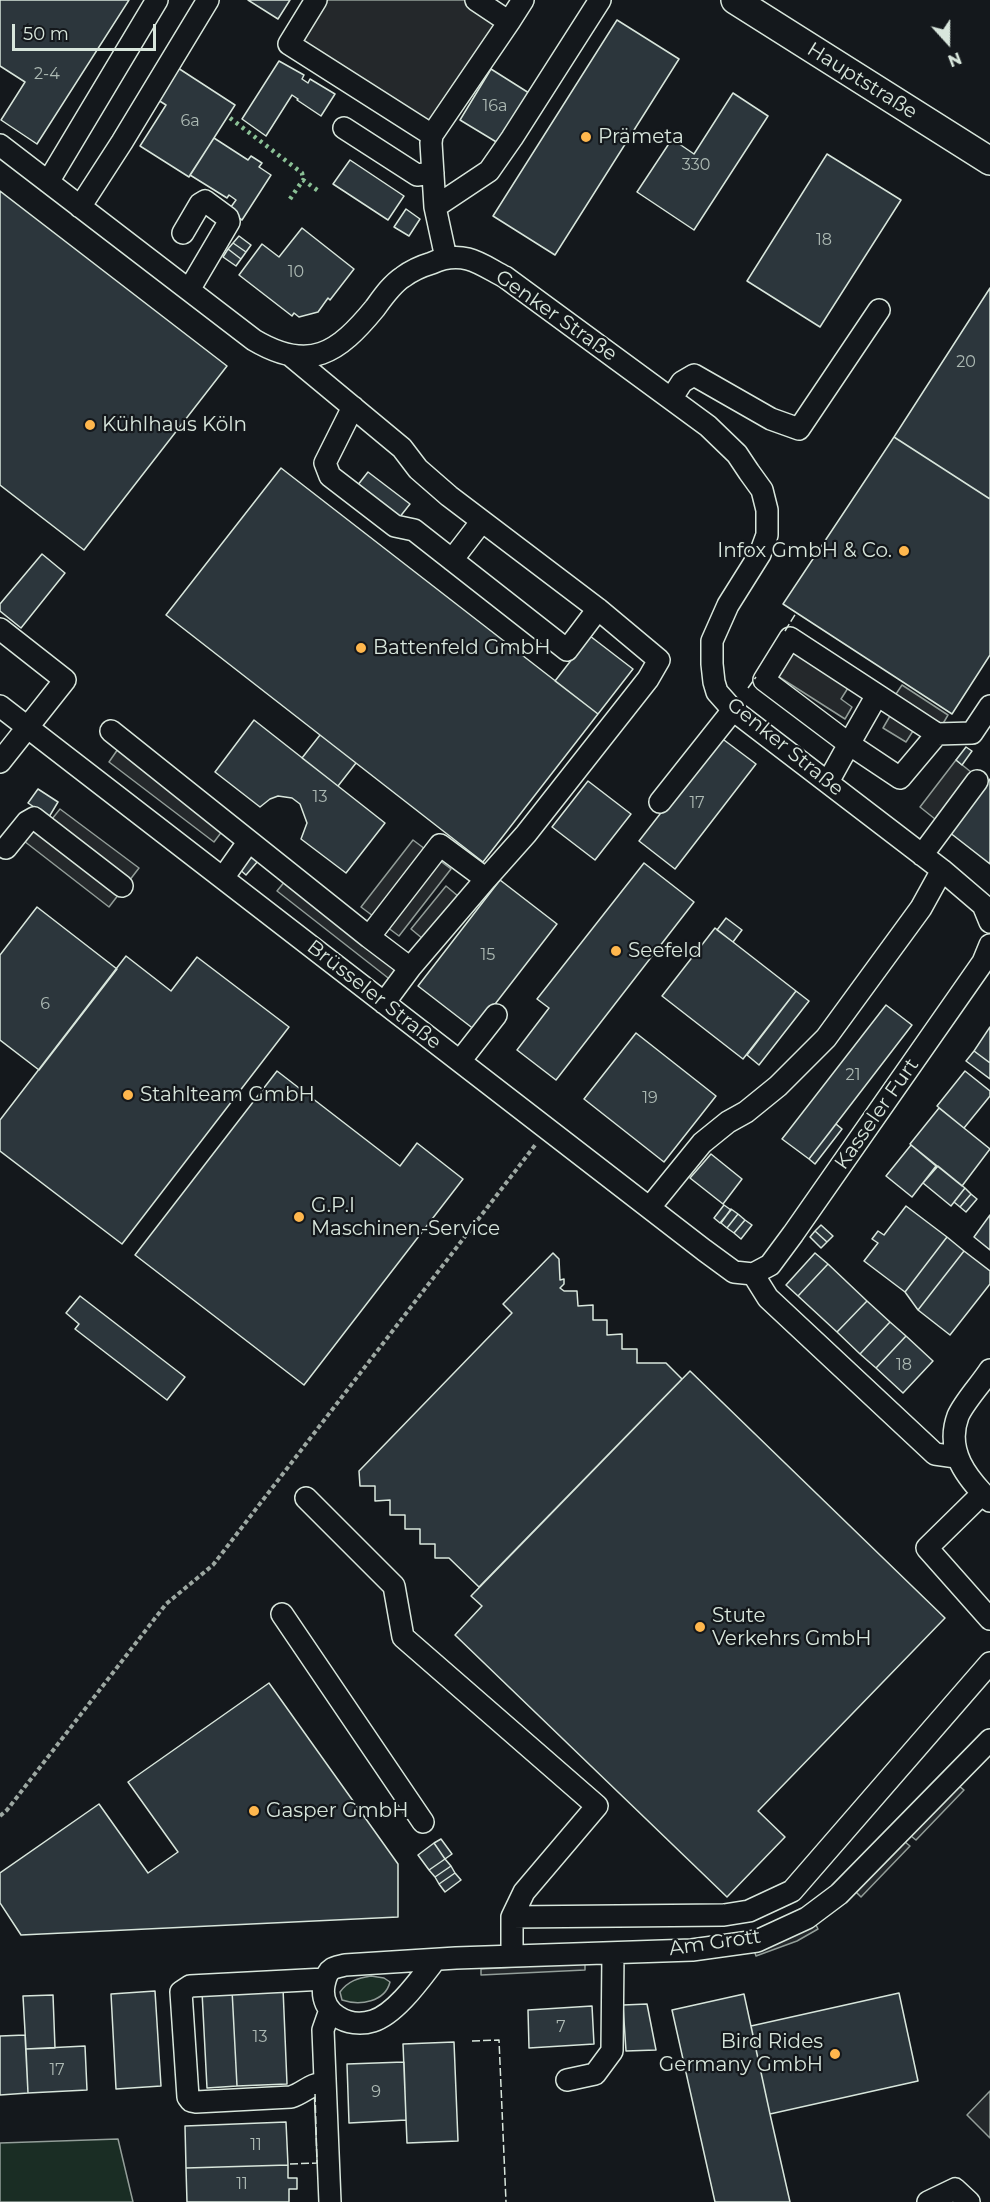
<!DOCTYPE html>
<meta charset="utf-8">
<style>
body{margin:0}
#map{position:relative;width:990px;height:2202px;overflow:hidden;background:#14181c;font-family:Montserrat,sans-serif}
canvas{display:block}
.north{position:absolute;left:918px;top:12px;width:60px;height:60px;-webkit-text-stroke:4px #14181c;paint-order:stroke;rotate:159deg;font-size:16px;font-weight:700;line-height:24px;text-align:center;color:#d8e6dc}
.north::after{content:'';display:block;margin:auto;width:21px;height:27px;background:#d8e6dc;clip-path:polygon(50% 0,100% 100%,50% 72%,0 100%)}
.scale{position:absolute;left:12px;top:24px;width:144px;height:27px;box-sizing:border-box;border:3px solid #d8e6dc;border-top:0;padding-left:8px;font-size:18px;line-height:21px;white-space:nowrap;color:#d8e6dc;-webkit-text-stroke:4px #14181c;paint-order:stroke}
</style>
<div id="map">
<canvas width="990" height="2202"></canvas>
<div class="north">N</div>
<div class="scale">50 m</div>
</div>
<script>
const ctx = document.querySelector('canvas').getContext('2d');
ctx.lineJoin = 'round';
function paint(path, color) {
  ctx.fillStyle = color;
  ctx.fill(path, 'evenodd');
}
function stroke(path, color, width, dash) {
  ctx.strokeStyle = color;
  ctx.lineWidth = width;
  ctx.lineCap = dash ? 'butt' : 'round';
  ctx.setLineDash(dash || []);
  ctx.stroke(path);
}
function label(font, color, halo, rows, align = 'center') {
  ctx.font = font + ' Montserrat,sans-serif';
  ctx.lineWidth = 4.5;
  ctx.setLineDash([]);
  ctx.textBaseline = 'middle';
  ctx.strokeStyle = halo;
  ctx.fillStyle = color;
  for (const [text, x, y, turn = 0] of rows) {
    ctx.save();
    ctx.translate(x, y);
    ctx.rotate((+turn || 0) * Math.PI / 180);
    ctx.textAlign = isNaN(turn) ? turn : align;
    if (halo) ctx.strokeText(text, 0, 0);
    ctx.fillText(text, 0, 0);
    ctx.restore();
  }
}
const green = new Path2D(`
 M371,1976L384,1978L390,1982C385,2002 360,2006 342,2000L340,1992C348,1981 358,1978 371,1976Z
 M118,2139L133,2202H0V2143Z`);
const parking = new Path2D(`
 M327,0H466L498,20L428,129L297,46Z
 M791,651L848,688L841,699L852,707L845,719L776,675Z
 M902,685L948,715L941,727L894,697Z
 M890,716L913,731L906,742L883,728Z
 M118,749L223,830L214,842L109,762Z
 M956,760L971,772L935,819L920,807Z
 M60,809L139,868L109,907L24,841L34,829L40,834Z
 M413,840L425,849L373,916L361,907Z
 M439,860L451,869L399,936L387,927Z
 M286,880L401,970L392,981L277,891Z
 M446,886L458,896L423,939L411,929Z
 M959,1786L964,1790L916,1840L911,1836Z
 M905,1842L910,1846L861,1897L856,1892Z
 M815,1923L818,1929L797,1941L756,1956L754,1950Z
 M585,1963V1970L481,1975V1969Z
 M990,2091V2138L967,2115Z`);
const building = new Path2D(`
 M0,0H129L37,144L1,120L25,82L0,66Z
 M248,0H290L278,19Z
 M617,20L679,59L555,255L493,216Z
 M279,61L304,75L302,79L308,83L310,79L335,94L321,116L297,100L298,99L292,95L266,136L242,119Z
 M178,68L235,105L189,177L140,146L166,105L158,100Z
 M491,69L529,93L498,143L460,120Z
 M733,93L768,116L694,230L637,192L672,139L694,154Z
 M214,138L248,160L251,156L262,163L259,167L271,175L242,220L228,211L236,200L229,195L227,198L190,175Z
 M827,154L901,200L820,327L747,281Z
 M350,160L404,196L388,220L333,184Z
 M0,191L227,366L84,550L0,485Z
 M406,209L420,219L409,236L394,227Z
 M302,228L354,269L330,300L328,298L318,312L299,317L294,313L292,316L239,275L262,244L279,257Z
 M239,236L251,245L246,252L233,243Z
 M233,243L246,252L241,259L228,249Z
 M228,249L241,259L236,266L223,257Z
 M990,288V499L894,437Z
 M894,437L990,499V655L952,714L783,604Z
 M281,468L598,714L483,862L166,615Z
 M368,472L410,504L399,518L357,486Z
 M42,554L65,573L21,628L0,611V604Z
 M590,636L633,669L598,714L555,681Z
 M254,720L385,823L346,873L301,839L307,823L300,804L292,798L278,796L270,799L260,807L215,772Z
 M320,735L356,763L338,786L302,758Z
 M720,737L756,764L675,869L639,841Z
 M966,747L972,751L962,765L956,760Z
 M990,779V864L949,832Z
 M588,781L631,814L595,860L552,827Z
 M38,789L58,802L49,817L28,803Z
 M250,854L258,861L246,875L238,868Z
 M644,863L694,902L556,1080L517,1050L549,1008L537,999Z
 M500,880L557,924L475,1030L418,986Z
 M37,907L117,969L39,1070L0,1040V955Z
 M726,918L742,930L733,942L717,930Z
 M715,928L796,991L743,1059L662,996Z
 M126,956L171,991L197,957L289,1027L122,1244L0,1151V1120Z
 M796,991L809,1001L759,1065L747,1055Z
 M886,1005L912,1025L809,1159L782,1139Z
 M990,1027V1063L974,1051Z
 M636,1033L716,1096L664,1162L584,1099Z
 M974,1051L990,1063V1079L966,1061Z
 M277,1071L400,1166L417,1143L463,1179L304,1385L135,1255Z
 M965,1071L990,1091V1096L964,1128L937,1106Z
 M939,1108L990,1149L962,1186L910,1144Z
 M836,1124L842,1129L815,1164L809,1159Z
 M911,1145L936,1166L912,1197L886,1176Z
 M711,1154L742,1179L723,1204L690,1178Z
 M938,1166L965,1188L951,1206L923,1183Z
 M965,1188L971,1194L960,1207L954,1202Z
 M971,1194L977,1199L966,1212L960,1207Z
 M724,1205L731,1210L720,1223L714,1218Z
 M906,1206L947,1237L905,1292L864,1261L878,1243L872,1239L878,1231L884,1235Z
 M731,1209L738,1214L727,1228L721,1223Z
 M738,1214L745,1220L734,1233L727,1228Z
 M990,1215V1250L974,1237Z
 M745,1220L752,1225L741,1239L734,1233Z
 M821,1225L833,1236L827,1242L815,1231Z
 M815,1231L827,1242L821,1248L810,1237Z
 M947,1237L964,1251L918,1310L905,1292Z
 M964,1251L990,1271V1284L950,1335L918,1310Z
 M553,1253L559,1259L560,1280L564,1279V1284L560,1288L564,1291H577L578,1306L593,1305V1320H607V1335L622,1334V1349H637V1363H666L682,1379L479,1587L449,1558H435V1544H420V1529H405V1515H390V1500L375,1501V1486H360L359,1471L512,1313L503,1304Z
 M815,1253L828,1264L798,1296L786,1285Z
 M828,1264L867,1301L837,1332L798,1296Z
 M80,1296L185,1377L167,1400L75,1329L79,1324L66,1313Z
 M867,1301L890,1322L860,1354L837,1332Z
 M890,1322L906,1336L876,1368L860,1354Z
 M906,1336L933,1361L903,1393L876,1368Z
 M690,1371L945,1618L758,1811L785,1837L727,1897L455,1635L482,1606L471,1596Z
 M269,1683L398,1864V1917L21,1935L0,1903V1873L99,1804L148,1873L178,1852L128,1782Z
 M441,1839L452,1854L445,1859L434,1843Z
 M434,1843L445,1859L429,1870L418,1855Z
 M445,1859L451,1866L435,1877L429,1870Z
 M451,1866L455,1873L439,1884L435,1877Z
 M455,1873L461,1880L445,1892L439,1884Z
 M283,1988L287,2084L237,2086L232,1990Z
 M232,1990L237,2086L207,2088L202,1992Z
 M155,1991L161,2086L116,2089L111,1994Z
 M899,1993L918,2081L770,2114L751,2026Z
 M744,1994L770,2114L790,2202H715L672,2010Z
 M53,1995L55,2048L26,2049L23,1996Z
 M647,2004L656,2050L626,2051L623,2005Z
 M592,2006L594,2044L529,2048L528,2010Z
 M25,2035L28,2093L0,2095V2036Z
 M454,2042L458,2141L407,2143L403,2044Z
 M85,2046L87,2090L28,2093L26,2049Z
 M404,2062L406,2120L349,2123L347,2064Z
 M286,2122L288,2165L186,2168L185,2126Z
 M288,2165V2178H297V2189H289V2202H187L186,2168Z`);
const path = new Path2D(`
 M0,1816L7,1810L166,1604L213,1565L536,1144`);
const minor = new Path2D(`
 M316,0L289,44L432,135
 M509,22L523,0
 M344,128L417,175L433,173
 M0,145L254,340C310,373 338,353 375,308C383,297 392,284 403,277C411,271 422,266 432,263C443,258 455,256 468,259C480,262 493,271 505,277L708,426L737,454L749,472L762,490L767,510V535L760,554L728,605L712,641V664L714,682L717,692L733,710L942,870L983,905L990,922
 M48,182L157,0
 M80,207L122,142L208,0
 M435,207L489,171L512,138L600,0
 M183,233L200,204L205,201L228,218L229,222L189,290
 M446,258L435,207L431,143L432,135L509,22L476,0
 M290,355L402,448L418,469L449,496L598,609L659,660L648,679L526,834L486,879
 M671,399L682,382L694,375L771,419L799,429L879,310
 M353,407L325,463L330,476L395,526L414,530L567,650L598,609
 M452,560L482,521
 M0,629L65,680L0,762
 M0,706L704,1250L734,1272L753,1274
 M111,731L369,937
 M937,734L972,733L990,706
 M828,782L849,744L900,778L937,734L790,638L764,680L849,744L877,695
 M660,802L733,710
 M6,848L27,822L34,818L122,886
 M922,855L977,781
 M223,878L249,841
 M384,1003L410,968L486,879L440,845L369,937L410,968
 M460,1061L496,1015
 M650,1207L702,1143L728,1122L746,1112L778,1086L826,1038L921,908L942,870
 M753,1274L770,1265L793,1234L983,962L990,945
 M753,1274L768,1298L935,1454L956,1457
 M990,1370C981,1384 964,1402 958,1416C945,1451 967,1478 990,1501
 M982,1494L927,1548L990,1619
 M306,1498L394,1586L403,1637L597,1806L524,1892L512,1917V1956
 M282,1614L423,1822
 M512,1917L724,1915L749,1911L792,1891L990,1663
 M435,1960C421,1978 396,2014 373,2021C348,2029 319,2013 324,1985C325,1980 327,1972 332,1969C335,1967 342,1966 345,1965L456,1958L692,1950L757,1941L807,1918L839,1894L990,1740
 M325,1979L190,1986L181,1992L188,2097L191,2101L196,2102L291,2097C304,2093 311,2083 325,2083
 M567,2080L595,2074L612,2051L613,1953
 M330,2202L323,2030L330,2010
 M928,2202L955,2189L969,2202`);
const major = new Path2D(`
 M735,0L990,161`);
const hedge = new Path2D(`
 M230,118L302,173L303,180
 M290,199L303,180L320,192`);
const fence = new Path2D(`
 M785,631L796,613
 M748,688L756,677
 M472,2041L499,2040L506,2202
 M290,2164L317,2163L315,2093`);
const markers = [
 [586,137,6,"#ffb74d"],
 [90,425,6,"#ffb74d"],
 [904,551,6,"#ffb74d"],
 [361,648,6,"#ffb74d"],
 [616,951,6,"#ffb74d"],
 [128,1095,6,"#ffb74d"],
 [299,1217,6,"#ffb74d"],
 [700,1627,6,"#ffb74d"],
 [254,1811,6,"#ffb74d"],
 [835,2054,6,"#ffb74d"]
];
const numberNames = [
 ["2-4",47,74],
 ["16a",495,106],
 ["6a",190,121],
 ["330",696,165],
 ["18",824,240],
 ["10",296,272],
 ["20",966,362],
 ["13",320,797],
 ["17",697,803],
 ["15",488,955],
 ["6",45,1004],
 ["21",853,1075],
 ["19",650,1098],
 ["18",904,1365],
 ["7",561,2027],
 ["13",260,2037],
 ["17",57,2070],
 ["9",376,2092],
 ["11",256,2145],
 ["11",242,2184]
];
const streetNames = [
 ["Hauptstraße",862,81,32],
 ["Genker Straße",556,316,35],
 ["Genker Straße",785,747,39],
 ["Brüsseler Straße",374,995,38],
 ["Kasseler Furt",877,1114,-55],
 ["Am Grott",715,1943,-8]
];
const poiNames = [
 ["Prämeta",598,137],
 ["Kühlhaus Köln",102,425],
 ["Infox GmbH & Co.",892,551,"right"],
 ["Battenfeld GmbH",373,648],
 ["Seefeld",628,951],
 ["Stahlteam GmbH",140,1095],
 ["G.P.I",311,1206],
 ["Maschinen-Service",311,1229],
 ["Stute",712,1616],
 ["Verkehrs GmbH",712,1639],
 ["Gasper GmbH",266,1811],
 ["Bird Rides",823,2042,"right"],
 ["Germany GmbH",823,2065,"right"]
];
paint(green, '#1a2d24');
stroke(green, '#939e99', 1.5);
paint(parking, '#24282b');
stroke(parking, '#939e99', 1.5);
paint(building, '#2c363c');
stroke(building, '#d8e6dc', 1.5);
stroke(minor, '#d8e6dc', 24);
stroke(major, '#d8e6dc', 30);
stroke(path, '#9da8a2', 4, [4.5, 3]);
stroke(minor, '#14181c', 21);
stroke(major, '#14181c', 27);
stroke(hedge, '#8ac095', 4.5, [3, 4.5]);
stroke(fence, '#d8e6dc', 1.5, [8, 3]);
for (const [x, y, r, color] of markers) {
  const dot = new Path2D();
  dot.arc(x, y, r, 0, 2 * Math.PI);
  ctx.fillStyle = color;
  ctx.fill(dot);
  stroke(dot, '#14181c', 2);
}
label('16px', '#adbab4', null, numberNames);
label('20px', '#d8e6dc', '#14181c', streetNames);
label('20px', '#d8e6dc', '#14181c', poiNames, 'left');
</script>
